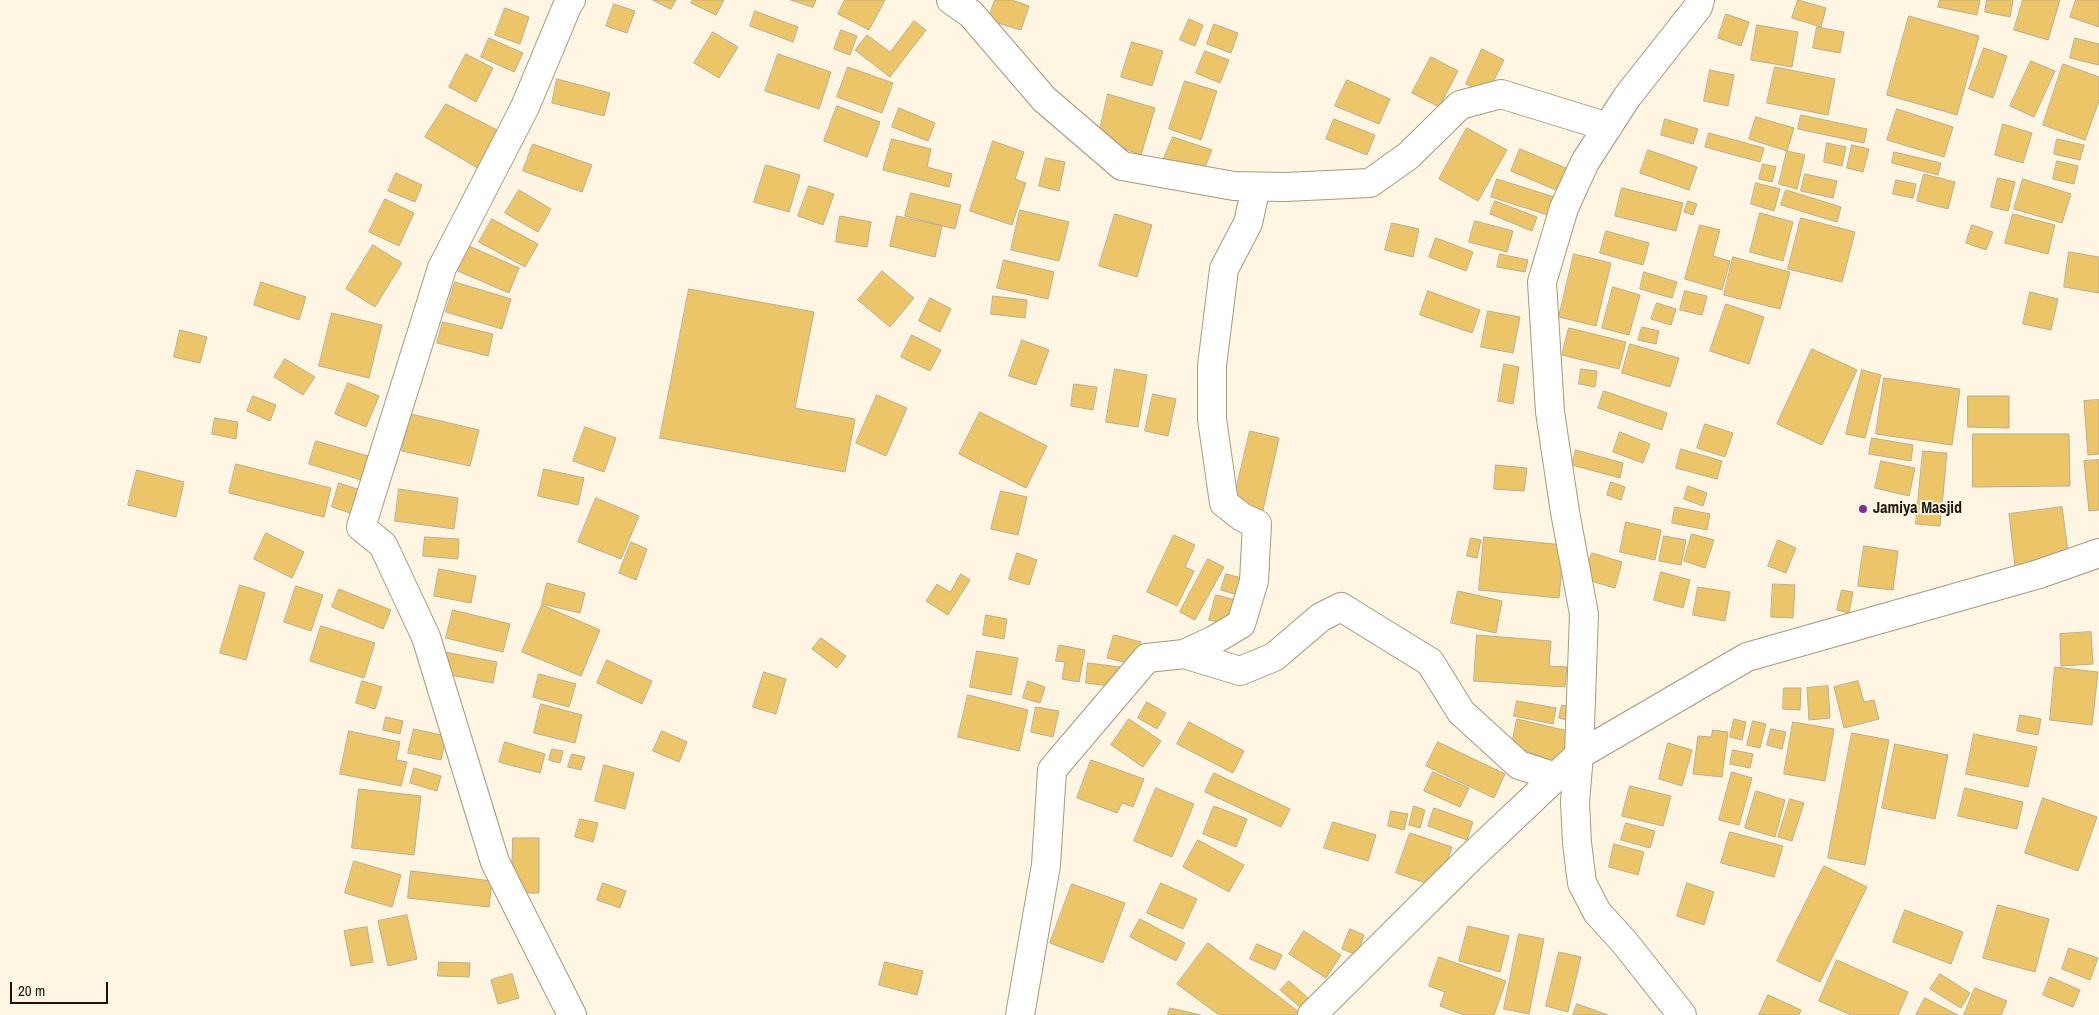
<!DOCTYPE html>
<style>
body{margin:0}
#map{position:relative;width:2099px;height:1015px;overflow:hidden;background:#fef5e2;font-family:"Archivo Narrow",sans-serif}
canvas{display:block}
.scale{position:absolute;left:10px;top:982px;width:98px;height:22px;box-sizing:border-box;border:2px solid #1b160b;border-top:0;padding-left:6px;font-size:15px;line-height:18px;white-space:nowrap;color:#1b160b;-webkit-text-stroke:4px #fef5e2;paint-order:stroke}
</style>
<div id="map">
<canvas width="2099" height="1015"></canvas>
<div class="scale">20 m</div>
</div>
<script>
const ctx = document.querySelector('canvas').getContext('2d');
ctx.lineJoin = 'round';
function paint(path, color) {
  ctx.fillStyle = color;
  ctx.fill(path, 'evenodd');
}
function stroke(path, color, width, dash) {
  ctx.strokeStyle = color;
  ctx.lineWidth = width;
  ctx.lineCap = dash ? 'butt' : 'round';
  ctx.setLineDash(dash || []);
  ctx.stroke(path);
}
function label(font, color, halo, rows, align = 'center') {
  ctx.font = font + ' "Archivo Narrow",sans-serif';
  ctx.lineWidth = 4;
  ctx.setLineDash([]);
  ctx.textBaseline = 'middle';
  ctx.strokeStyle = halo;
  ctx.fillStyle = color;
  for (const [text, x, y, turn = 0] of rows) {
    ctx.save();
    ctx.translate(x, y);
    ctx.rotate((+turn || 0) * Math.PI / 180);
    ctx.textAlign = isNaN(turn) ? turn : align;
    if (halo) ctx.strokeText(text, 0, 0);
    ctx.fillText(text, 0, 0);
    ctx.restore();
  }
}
const building = new Path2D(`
 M653,0H676L671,9Z
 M693,0H724L716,15L691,3Z
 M791,0H816L813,7Z
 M845,0H885L869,30L838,14Z
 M995,0H1012L1029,6L1021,30L988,20Z
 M1798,0L1826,8L1821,27L1792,18Z
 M1940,0H1980L1977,15L1938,7Z
 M1987,0H2013L2010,17L1985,12Z
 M2023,0H2060L2048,40L2014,30Z
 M2076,0H2099V27L2070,17Z
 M614,4L635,11L627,33L606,26Z
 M505,8L529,17L520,44L495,35Z
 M755,11L798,27L793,42L750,26Z
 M1726,14L1749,22L1741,46L1718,38Z
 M1909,16L1979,36L1957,115L1887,95Z
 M1189,19L1203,25L1195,46L1180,40Z
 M914,21L926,30L890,77L855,50L867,35L890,52Z
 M1214,24L1238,33L1231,53L1207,44Z
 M1757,25L1798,32L1792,67L1751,60Z
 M1817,27L1844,32L1840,53L1813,48Z
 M841,30L857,36L850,55L834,49Z
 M713,32L738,47L719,78L694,63Z
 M489,38L523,53L514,72L481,57Z
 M2075,38L2099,44V65L2070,58Z
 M1132,42L1163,51L1152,86L1121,77Z
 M1984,48L2007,56L1993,98L1969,89Z
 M1482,49L1504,60L1487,94L1466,84Z
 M1205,51L1229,60L1220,83L1196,73Z
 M466,54L493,68L476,102L449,87Z
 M778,54L831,72L819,109L765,91Z
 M1431,57L1458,71L1439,107L1412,93Z
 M2031,61L2055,71L2034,117L2010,106Z
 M2063,64L2099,77V101L2085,140L2043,125Z
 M848,67L893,83L882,113L837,97Z
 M1775,67L1835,79L1828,115L1767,103Z
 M1710,70L1734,75L1728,106L1704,101Z
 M557,79L610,93L604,116L552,103Z
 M1347,80L1390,99L1379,124L1335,106Z
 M1185,81L1217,91L1201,140L1169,129Z
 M1108,94L1155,108L1141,155L1098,139Z
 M446,104L503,133L481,170L425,137Z
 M837,106L880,122L867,157L824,141Z
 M899,108L935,123L928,141L892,127Z
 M1897,109L1953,127L1944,157L1887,140Z
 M1801,115L1867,129L1864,143L1798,129Z
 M1756,117L1794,128L1787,151L1749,139Z
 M1334,119L1375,135L1367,155L1326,139Z
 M1665,119L1698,129L1693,144L1661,135Z
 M2003,124L2032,133L2023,163L1995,155Z
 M1467,128L1507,150L1478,201L1439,179Z
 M1709,133L1764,148L1760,162L1705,147Z
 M1173,137L1212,150L1203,172L1161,165Z
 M892,139L931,149L927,167L952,174L949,187L883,170Z
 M2057,139L2084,145L2080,160L2054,154Z
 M993,141L1024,152L1015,179L1026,183L1012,225L970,211Z
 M1827,143L1846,147L1842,166L1824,162Z
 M533,144L592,165L582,192L523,171Z
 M1852,145L1869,149L1863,172L1847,168Z
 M1520,149L1573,171L1563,193L1511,171Z
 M1648,150L1697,167L1689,190L1640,173Z
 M1787,151L1805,155L1797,189L1779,184Z
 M1894,152L1941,163L1938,175L1892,163Z
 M1046,158L1065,162L1059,191L1039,186Z
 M2057,161L2078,166L2074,184L2053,179Z
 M1763,164L1776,167L1772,182L1759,179Z
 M766,165L800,175L789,212L754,202Z
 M396,173L422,185L415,202L388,191Z
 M1805,174L1837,181L1833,198L1801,191Z
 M1924,174L1955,182L1948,209L1917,201Z
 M1998,178L2015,182L2008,211L1991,207Z
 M1497,179L1554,197L1548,215L1491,197Z
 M2023,179L2071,194L2062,223L2014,209Z
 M1896,180L1916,184L1913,198L1893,194Z
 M1756,183L1780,189L1774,211L1751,204Z
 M809,186L834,194L823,225L798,216Z
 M1622,188L1683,203L1676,231L1615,216Z
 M519,190L551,209L538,232L505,213Z
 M1786,190L1841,207L1837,222L1781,205Z
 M911,193L961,205L955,229L905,216Z
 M385,199L414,213L399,246L369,232Z
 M1495,201L1537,217L1532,231L1490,214Z
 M1688,201L1697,204L1693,215L1684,212Z
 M1020,210L1069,222L1059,261L1011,250Z
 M1760,213L1793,222L1783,261L1750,252Z
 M1115,214L1152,225L1137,277L1099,266Z
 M2013,214L2055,225L2048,254L2005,243Z
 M840,216L871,222L867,247L836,242Z
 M897,216L942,226L935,257L890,246Z
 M1801,218L1855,232L1842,282L1788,269Z
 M492,219L538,244L525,267L479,242Z
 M1475,221L1513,231L1507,252L1469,242Z
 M1392,223L1419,229L1413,257L1385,250Z
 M1700,225L1720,230L1713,256L1730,261L1722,290L1685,279Z
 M1972,225L1993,232L1986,250L1966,243Z
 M1606,231L1649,243L1643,265L1600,253Z
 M1436,238L1473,252L1466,271L1429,257Z
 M373,245L402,263L375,307L346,289Z
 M469,246L519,268L509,293L458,271Z
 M2069,252L2099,257V293L2064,287Z
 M1500,254L1528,260L1525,272L1497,267Z
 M1574,254L1611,263L1596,326L1559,317Z
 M1733,257L1790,272L1780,309L1724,295Z
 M1004,260L1054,272L1048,299L997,288Z
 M882,271L914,298L890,327L858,300Z
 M1644,272L1677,282L1672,298L1640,289Z
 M261,282L306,297L299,320L254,305Z
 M455,282L511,299L502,329L446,312Z
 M1613,287L1640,295L1629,335L1602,328Z
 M689,289L814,312L795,408L855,419L845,472L660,438Z
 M1428,291L1480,310L1472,333L1420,315Z
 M1685,291L1707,296L1702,315L1680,310Z
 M2030,292L2058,299L2051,330L2023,324Z
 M993,296L1027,300L1025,318L991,314Z
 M930,298L951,309L940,332L919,321Z
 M1657,303L1676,309L1671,325L1651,319Z
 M1726,304L1764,317L1749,364L1710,351Z
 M1488,311L1520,317L1513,353L1481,347Z
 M332,313L382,325L369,378L319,366Z
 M443,322L493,334L488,356L437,343Z
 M1642,327L1659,331L1656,344L1638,340Z
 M1569,328L1626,342L1619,369L1562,355Z
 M180,330L207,337L200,363L174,357Z
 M912,335L941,350L930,371L901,357Z
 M1022,340L1049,350L1036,385L1009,376Z
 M1630,344L1679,358L1670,387L1622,373Z
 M1812,349L1857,370L1822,445L1777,424Z
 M285,359L315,377L303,395L274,377Z
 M1504,364L1519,367L1513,404L1498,401Z
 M1115,369L1147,375L1138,427L1106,422Z
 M1581,369L1597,371L1595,387L1579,384Z
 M1862,370L1881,375L1865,438L1846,434Z
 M1884,378L1960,389L1952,445L1876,434Z
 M348,383L379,396L366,427L335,414Z
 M1074,384L1097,387L1093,410L1071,406Z
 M1604,391L1667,413L1662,430L1598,408Z
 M1153,394L1176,399L1168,436L1145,431Z
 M877,395L907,408L886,456L856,443Z
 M253,396L276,405L270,421L247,411Z
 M1968,396H2009V428L1968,427Z
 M2099,400V454L2088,455L2084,401Z
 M980,412L1047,446L1026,488L959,454Z
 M411,414L479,430L470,466L402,451Z
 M215,418L238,422L236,439L212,434Z
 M1705,424L1733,433L1725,457L1697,448Z
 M585,427L616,438L604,472L573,461Z
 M1250,431L1279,438L1263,510L1233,503Z
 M1620,432L1650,444L1643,463L1613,452Z
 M1973,434H2069L2070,486L1973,487Z
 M1872,438L1913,445L1911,461L1869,454Z
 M316,441L375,458L368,482L309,464Z
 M1681,449L1722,461L1717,479L1676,468Z
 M1576,450L1623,463L1620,478L1572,465Z
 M1923,451L1947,453L1940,526L1916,524Z
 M2099,460V510L2089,511L2084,461Z
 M1881,461L1915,468L1909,496L1875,488Z
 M236,464L331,488L324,517L229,493Z
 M1496,465L1527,468L1524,491L1494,489Z
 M544,469L584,478L578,505L538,496Z
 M137,470L184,482L176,517L128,505Z
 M1611,482L1625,487L1621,500L1607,495Z
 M339,483L366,492L359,516L332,507Z
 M1688,486L1707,493L1703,506L1684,499Z
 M399,489L458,498L454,529L395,521Z
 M1001,491L1027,497L1018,535L991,529Z
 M596,498L639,516L621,559L578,542Z
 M1675,507L1710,514L1707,530L1672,523Z
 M2062,507L2069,559L2015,566L2009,514Z
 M1626,522L1661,530L1655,560L1620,552Z
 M266,533L304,552L292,578L254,559Z
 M1692,534L1714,540L1705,568L1684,561Z
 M1174,535L1195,545L1185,567L1194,571L1177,606L1147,592Z
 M1664,536L1686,540L1681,565L1659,561Z
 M425,537L459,539L458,559L423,556Z
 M1484,537L1564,545L1559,598L1479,590Z
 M1471,538L1481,540L1477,558L1467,556Z
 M1778,540L1796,548L1786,573L1768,566Z
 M631,542L647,549L636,580L619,573Z
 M1864,546L1898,551L1893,590L1858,586Z
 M1017,553L1037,560L1029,585L1009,579Z
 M1592,553L1622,562L1615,588L1584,579Z
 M1208,559L1224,567L1195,620L1180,612Z
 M439,569L476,576L471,603L434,596Z
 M1661,572L1690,580L1683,608L1654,600Z
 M961,574L970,580L948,615L926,601L937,584L950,592Z
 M1226,574L1246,579L1241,596L1221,590Z
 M547,583L585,593L580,613L542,604Z
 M1773,584L1795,585L1793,618L1771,617Z
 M240,585L265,593L246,660L220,653Z
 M296,586L323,595L311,631L284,622Z
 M1698,587L1730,592L1725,621L1693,615Z
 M339,589L391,610L383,629L332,607Z
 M1842,590L1853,592L1849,613L1837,610Z
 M1458,591L1502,601L1496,633L1451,623Z
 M1216,595L1240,601L1225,623L1209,620Z
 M542,605L600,630L581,676L522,652Z
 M453,610L510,624L503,652L446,638Z
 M986,615L1007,619L1004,639L983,635Z
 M321,626L375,643L364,678L310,661Z
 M2091,632L2093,664L2061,666L2060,634Z
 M1114,635L1141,642L1135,665L1107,658Z
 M1477,635L1551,641L1549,666L1567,667L1565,687L1474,681Z
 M821,638L846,656L837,668L812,649Z
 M1059,645L1085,650L1079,682L1062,679L1065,662L1056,661Z
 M977,651L1018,658L1011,695L970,687Z
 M445,652L497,662L493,683L440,673Z
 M607,660L652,681L642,704L597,683Z
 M1088,663L1120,667L1118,687L1086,683Z
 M2055,667L2098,672L2092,725L2050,720Z
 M764,672L786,679L776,714L753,707Z
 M539,674L576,684L569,707L533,697Z
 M362,681L382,687L375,709L356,703Z
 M1028,681L1045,687L1040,703L1023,698Z
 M1858,681L1864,702L1874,700L1879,719L1844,728L1834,687Z
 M1828,686L1830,718L1809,720L1807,688Z
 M1784,688H1801L1800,710L1783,709Z
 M968,695L1028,710L1019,751L958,737Z
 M1517,701L1556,708L1553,724L1514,716Z
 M1147,702L1166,713L1157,729L1138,718Z
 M541,704L582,715L575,743L534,733Z
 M1562,705L1574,708L1571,721L1559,718Z
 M1036,707L1059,711L1053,737L1031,732Z
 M2020,715L2041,719L2038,735L2017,731Z
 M386,717L403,721L400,734L383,730Z
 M1129,719L1161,741L1143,767L1111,745Z
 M1517,719L1572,732L1564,766L1512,745Z
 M1734,719L1746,722L1742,740L1730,737Z
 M1753,721L1766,724L1760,748L1747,745Z
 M1189,722L1244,751L1233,773L1177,744Z
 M1793,722L1834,729L1825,781L1784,774Z
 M414,729L446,736L441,760L408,753Z
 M1771,729L1786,732L1782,749L1767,745Z
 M1713,730L1728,732L1722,777L1693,774L1698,736L1711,737Z
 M349,731L400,742L396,760L407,762L401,786L340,774Z
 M662,731L687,742L679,762L653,751Z
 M1852,733L1889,740L1865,865L1828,858Z
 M1974,734L2037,747L2028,787L1966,774Z
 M505,742L545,754L540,773L499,762Z
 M1438,742L1505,774L1494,798L1426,766Z
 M1668,743L1692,750L1682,786L1659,779Z
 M1895,744L1948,755L1935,819L1882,808Z
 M552,749L563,751L560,763L549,760Z
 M1733,750L1753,754L1750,768L1730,764Z
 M572,754L585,757L581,770L568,767Z
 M1091,760L1144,779L1133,807L1122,803L1117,813L1077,798Z
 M604,765L634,773L625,809L595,801Z
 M414,768L441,776L437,791L410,783Z
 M1433,772L1469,788L1460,807L1424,791Z
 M1732,772L1752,778L1739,825L1719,820Z
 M1214,773L1290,809L1281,827L1205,792Z
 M1630,786L1671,796L1663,826L1622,816Z
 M1156,788L1194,804L1172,857L1134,841Z
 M1965,788L2023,802L2017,829L1958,816Z
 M359,789L421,796L414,855L352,848Z
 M1756,791L1785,800L1775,837L1745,828Z
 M2043,798L2097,817L2078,871L2025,853Z
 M1790,799L1804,803L1792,841L1778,837Z
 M1214,806L1247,819L1236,847L1203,834Z
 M1414,806L1425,810L1420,828L1409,825Z
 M1434,808L1473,822L1467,840L1428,826Z
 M1391,811L1408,814L1404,830L1388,826Z
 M580,819L598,823L593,842L575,837Z
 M1333,822L1376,835L1368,861L1324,848Z
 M1626,823L1655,831L1650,848L1621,840Z
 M1730,832L1783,846L1774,877L1721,863Z
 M1410,833L1452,847L1438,887L1396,873Z
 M513,838H539V893H512Z
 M1198,840L1244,865L1229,892L1183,867Z
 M1614,844L1644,852L1638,875L1609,867Z
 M354,861L401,875L392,907L345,893Z
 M1824,866L1867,887L1820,982L1777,961Z
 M411,871L492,881L489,907L408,898Z
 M603,883L626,891L620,908L597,900Z
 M1161,883L1197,899L1183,929L1147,913Z
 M1687,883L1714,892L1704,925L1677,916Z
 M1072,884L1125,903L1103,963L1050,943Z
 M1998,905L2049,919L2035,972L1983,958Z
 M1905,910L1963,932L1951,964L1893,942Z
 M407,915L417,959L388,966L378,921Z
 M1140,919L1185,943L1176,961L1130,937Z
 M1468,926L1509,936L1500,972L1459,961Z
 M367,927L373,962L351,966L344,931Z
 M1350,929L1364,935L1357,955L1342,949Z
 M1304,931L1341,955L1326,978L1289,954Z
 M1519,934L1544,939L1529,1014L1504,1009Z
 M1208,943L1299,1012L1297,1015H1219L1177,984Z
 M1257,944L1282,955L1275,970L1250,959Z
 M2069,948L2098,958L2090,980L2062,969Z
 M1559,952L1581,957L1568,1012L1546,1006Z
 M1439,957L1506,981L1494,1015H1464L1440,1006L1445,992L1429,986Z
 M1837,960L1908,992L1898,1015H1851L1819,1001Z
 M439,962L470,963L469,977L438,976Z
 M885,962L923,971L917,995L879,985Z
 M512,974L519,998L498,1004L491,980Z
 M1940,974L1970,993L1961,1008L1930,989Z
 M2050,977L2080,990L2073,1007L2043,995Z
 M1289,981L1308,998L1300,1007L1280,990Z
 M1975,988L2007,1001L2001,1015H1964Z
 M1768,995L1801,1010L1799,1015H1759Z
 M1925,998L1958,1015H1916Z
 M1577,1004L1608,1015H1573Z
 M1170,1008L1201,1015H1168Z`);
const minor = new Path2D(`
 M571,0L568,4L525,107L442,268L361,527L383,545L426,637L495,862L572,1015
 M951,0L971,14L1044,99L1122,166L1234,186L1285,187L1370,183L1408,156L1460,105L1501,94L1608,127
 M1256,187L1248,223L1224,269L1212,366V419L1224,503L1242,517L1257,524L1254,581L1241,624L1214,640L1184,654L1240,671L1274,657L1321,617L1341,607L1430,662L1461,712L1519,765L1556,777
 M1579,755L1584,614L1565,512L1550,412L1542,282L1564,208L1585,162L1627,97L1698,7L1700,0
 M1020,1015L1046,865L1052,770L1147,658L1184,654`);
const tertiary = new Path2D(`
 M1312,1015L1471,857L1579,755`);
const secondary = new Path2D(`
 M1682,1015L1625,943L1597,912L1582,883L1577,843L1575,802L1579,755L1747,657L2039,574L2099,553`);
const markers = [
 [1863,509,5,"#8a2a93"]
];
const poiNames = [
 ["Jamiya Masjid",1873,509]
];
paint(building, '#edc569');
stroke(building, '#baac8e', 1);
stroke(minor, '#a7997c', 30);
stroke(tertiary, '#a7997c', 30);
stroke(secondary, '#a7997c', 30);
stroke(minor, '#fff', 28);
stroke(tertiary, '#fff', 28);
stroke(secondary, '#fff', 28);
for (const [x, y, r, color] of markers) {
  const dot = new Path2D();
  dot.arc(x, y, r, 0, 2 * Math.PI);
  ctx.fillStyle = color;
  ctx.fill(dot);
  stroke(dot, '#fef5e2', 2);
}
label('bold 16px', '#1b160b', '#fef5e2', poiNames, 'left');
</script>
